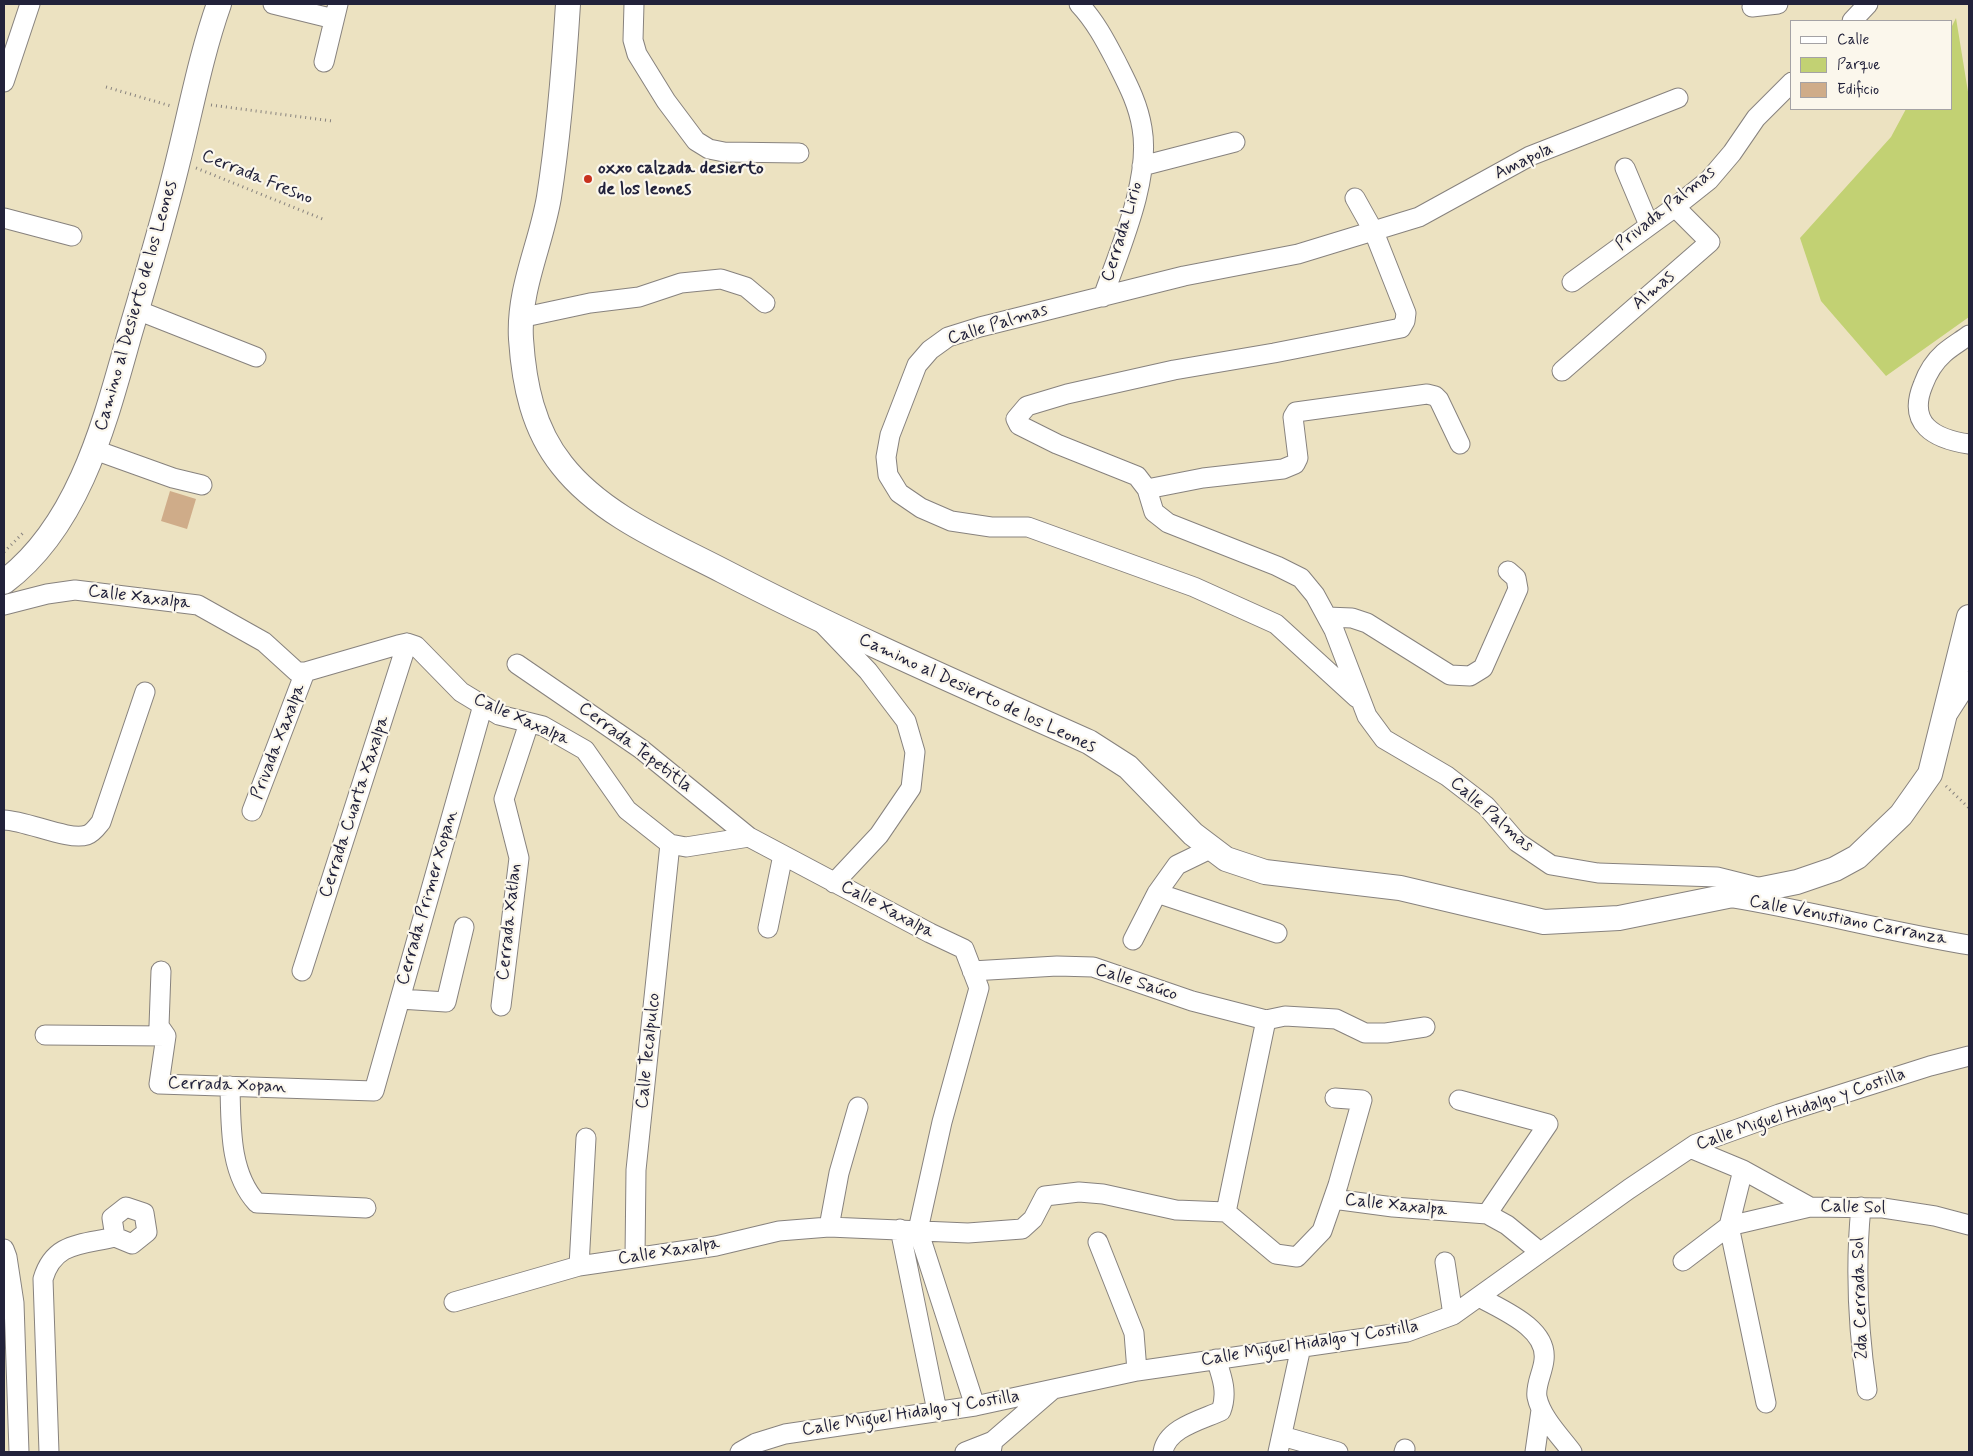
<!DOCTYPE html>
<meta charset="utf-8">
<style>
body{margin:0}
#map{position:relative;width:1973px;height:1456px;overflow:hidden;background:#ece2c1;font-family:Mynerve,sans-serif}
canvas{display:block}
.frame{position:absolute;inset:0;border:5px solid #22223b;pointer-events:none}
.legend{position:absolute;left:1790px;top:20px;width:162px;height:90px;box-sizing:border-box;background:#fbf7ec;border:1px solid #a4a2a5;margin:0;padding:6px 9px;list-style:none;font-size:15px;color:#22223b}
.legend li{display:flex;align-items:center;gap:10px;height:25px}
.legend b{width:25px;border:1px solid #a4a2a5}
</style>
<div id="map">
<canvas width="1973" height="1456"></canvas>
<div class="frame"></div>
<ul class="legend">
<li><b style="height:6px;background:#fff"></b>Calle</li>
<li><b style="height:14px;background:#c2d173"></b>Parque</li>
<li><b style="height:14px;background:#cfac89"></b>Edificio</li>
</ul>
</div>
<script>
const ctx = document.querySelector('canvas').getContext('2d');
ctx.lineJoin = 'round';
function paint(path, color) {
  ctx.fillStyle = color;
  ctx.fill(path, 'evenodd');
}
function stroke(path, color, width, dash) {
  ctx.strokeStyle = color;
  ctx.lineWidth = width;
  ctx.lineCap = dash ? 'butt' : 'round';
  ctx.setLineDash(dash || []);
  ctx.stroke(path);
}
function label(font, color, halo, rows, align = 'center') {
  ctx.font = font + ' Mynerve,sans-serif';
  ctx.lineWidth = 4.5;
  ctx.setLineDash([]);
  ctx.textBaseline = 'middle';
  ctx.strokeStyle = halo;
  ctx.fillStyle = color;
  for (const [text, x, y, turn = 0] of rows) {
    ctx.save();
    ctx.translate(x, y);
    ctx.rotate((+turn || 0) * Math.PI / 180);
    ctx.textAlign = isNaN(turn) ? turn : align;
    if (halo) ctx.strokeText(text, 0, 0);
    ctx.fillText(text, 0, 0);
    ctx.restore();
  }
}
const green = new Path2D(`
 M1956,18L1969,98V317L1886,376L1821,301L1800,238L1891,137L1906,109H1952V26Z`);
const building = new Path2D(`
 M170,491L196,499L187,529L161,521Z`);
const path = new Path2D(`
 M106,87L171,106
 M211,105L332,121
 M196,168L325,220
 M4,552L23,533
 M1946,786L1969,808`);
const minor = new Path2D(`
 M273,4L334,19
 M634,4L633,40L637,54L666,101L696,141L709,149L724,152L799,153
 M1079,4C1095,21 1105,40 1116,61C1127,83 1138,103 1142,128C1151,179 1120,248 1103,297
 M1752,7L1778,4
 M1852,21L1868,4
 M324,62L338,4
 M4,82L30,4
 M1142,166L1235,142
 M1625,168L1649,225
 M1355,198L1374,232L1406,313L1405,321L1401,328L1274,353L1174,370L1067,394L1027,406L1016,419L1019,425L1057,444L1137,476L1147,489L1154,512L1168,523L1277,566L1301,578L1315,595L1334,630L1367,716L1384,739L1447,776L1486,806L1517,842L1551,865L1598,873L1717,877L1761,888
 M4,218L72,236
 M1572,282L1675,207L1709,180L1732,153L1756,118L1792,82
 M137,310L256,357
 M520,318L590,303L639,297L681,283L721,279L746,287L765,303
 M1969,335C1961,341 1952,346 1944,353C1935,361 1927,374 1923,385C1907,424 1934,439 1969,444
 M1562,371L1710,242L1675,207
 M95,450L173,478L202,485
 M1147,489L1203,478L1283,469L1295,464L1298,458L1293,417L1296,412L1427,394L1435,396L1439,400L1460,444
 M4,605L47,594L75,590L198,605L264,642L297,672H305L398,645L407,643L416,646L461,692L499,715L543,726L585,750L627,810L670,844L686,847L749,837
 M1327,617L1352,618L1367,623L1450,675L1470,676L1483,668L1518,589L1516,578L1508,571
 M823,624L868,671L906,721L915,752L911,788L879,835L834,883
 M517,664L641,749L749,837L930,933L964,949L979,988L942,1122L918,1230L975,1406
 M1357,698L1276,624L1194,587L1028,527H991L951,521L921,508L899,493L888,475L886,457L890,435L917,365L930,350L948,337L980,327L1184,276L1298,254L1419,217L1530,156L1678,98
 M1949,712L1969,681
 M252,811L305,672
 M4,820C28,821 68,841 87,835C93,833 97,827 101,822L145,692
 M1157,893L1277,933
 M1733,898C1812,911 1890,932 1969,945
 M768,928L783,855
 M1133,940L1157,893L1177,865L1212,848
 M161,971L159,1026L166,1036
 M302,971L407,643
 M972,971L1057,966L1093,967L1192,1001L1266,1020L1285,1016L1336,1019L1365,1033H1386L1425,1027
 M400,999L446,1002L464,927
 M501,1006L519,858L504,799L529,723
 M45,1035L166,1036L159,1084L374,1091L483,705
 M230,1086C231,1125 229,1173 257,1203L366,1208
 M1459,1100L1548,1124L1487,1214
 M1690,1148L1743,1170L1810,1207L1883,1208L1935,1216L1969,1225
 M1743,1170L1729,1226L1766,1403
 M1333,1199L1393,1207L1487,1214L1507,1225L1540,1252
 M126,1207L144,1213L147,1232L132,1244L115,1237L112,1218Z
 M1861,1207C1855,1267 1858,1329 1867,1390
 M1226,1212L1266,1020
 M829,1227L839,1173L858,1107
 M900,1229L937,1411
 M1098,1242L1134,1333L1137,1371
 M4,1249L7,1257L14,1303L19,1452
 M635,1257L636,1170L670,844
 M1683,1261L1729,1226L1810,1207
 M1445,1262L1453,1315
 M579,1266L586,1138
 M1479,1297C1502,1310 1548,1328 1544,1360C1543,1372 1535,1385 1537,1397C1541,1417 1560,1436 1572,1452
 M454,1302L579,1266L716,1246L779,1231L829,1227L968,1233L1022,1229L1033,1219L1045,1196L1079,1192L1103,1194L1176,1210L1226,1212L1276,1254L1297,1257L1322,1231L1338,1185L1362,1100L1335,1098
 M1282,1436L1338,1452
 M49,1452L43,1279C54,1242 81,1245 115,1237
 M740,1452L756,1443L785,1434L975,1406L1137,1371L1407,1332L1453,1315L1629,1189L1696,1144L1779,1114L1930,1066L1969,1056
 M965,1452L993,1441
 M991,1452L993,1441L1052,1390
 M1163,1452C1167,1428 1201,1420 1221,1411C1228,1393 1222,1377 1216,1359
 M1278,1452L1301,1347
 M1404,1452L1405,1449
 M1535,1452L1541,1410`);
const major = new Path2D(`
 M568,4C564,68 559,133 549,197C541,245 518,289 521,339C524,384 533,429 562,465C601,515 667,542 723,571C842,633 966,687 1089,742L1128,767L1193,834L1226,859L1265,872L1400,888L1544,922L1619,918L1797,882L1835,869L1857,857L1901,815L1930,774L1969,617
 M4,582C80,525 105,421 130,333C147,276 164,219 178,161C191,109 201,55 219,4`);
const markers = [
 [588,179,5,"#c8321e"]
];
const streetNames = [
 ["Amapola",1524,162,-26],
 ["Cerrada Fresno",257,178,22],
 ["Privada Palmas",1666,209,-39],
 ["Cerrada Lirio",1123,232,-73],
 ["Almas",1654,291,-41],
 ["Camino al Desierto de los Leones",137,306,-74],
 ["Calle Palmas",998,325,-17],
 ["Calle Xaxalpa",139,598,7],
 ["Camino al Desierto de los Leones",977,694,25],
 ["Calle Xaxalpa",521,720,24],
 ["Privada Xaxalpa",279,742,-69],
 ["Cerrada Tepetitla",635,748,37],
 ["Cerrada Cuarta Xaxalpa",355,807,-72],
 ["Calle Palmas",1491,815,41],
 ["Cerrada Primer Xopan",428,898,-74],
 ["Calle Xaxalpa",887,910,28],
 ["Calle Venustiano Carranza",1848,921,11],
 ["Cerrada Xatlan",510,922,-84],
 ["Calle Saúco",1136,983,18],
 ["Calle Tecalpulco",649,1051,-84],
 ["Cerrada Xopan",227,1086,2],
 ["Calle Miguel Hidalgo y Costilla",1801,1110,-19],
 ["Calle Xaxalpa",1396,1206,6],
 ["Calle Sol",1853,1208,2],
 ["Calle Xaxalpa",669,1252,-9],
 ["2da Cerrada Sol",1861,1298,-92],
 ["Calle Miguel Hidalgo y Costilla",1310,1344,-9],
 ["Calle Miguel Hidalgo y Costilla",911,1414,-9]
];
const poiNames = [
 ["oxxo calzada desierto",598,169],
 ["de los leones",598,190]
];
paint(green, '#c2d173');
paint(building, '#cfac89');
stroke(minor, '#87827e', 21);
stroke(major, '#87827e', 26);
stroke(path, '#87827e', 3, [1, 4]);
stroke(minor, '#fff', 19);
stroke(major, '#fff', 24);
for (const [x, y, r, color] of markers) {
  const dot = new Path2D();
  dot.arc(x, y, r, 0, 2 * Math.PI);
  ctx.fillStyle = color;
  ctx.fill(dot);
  stroke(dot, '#fbf7ec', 2);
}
label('18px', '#22223b', '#fbf7ec', streetNames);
label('bold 18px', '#22223b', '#fbf7ec', poiNames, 'left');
</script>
